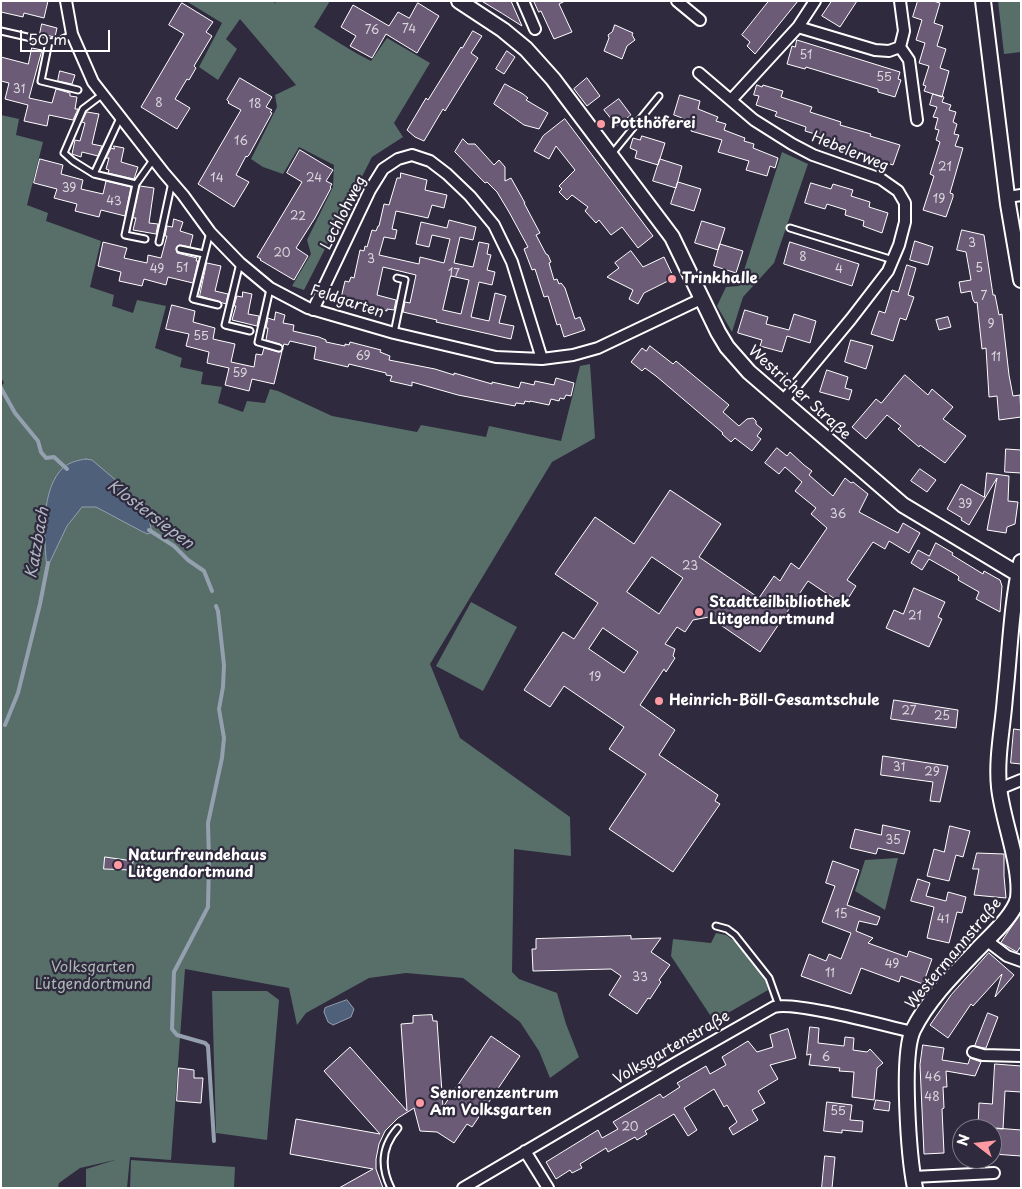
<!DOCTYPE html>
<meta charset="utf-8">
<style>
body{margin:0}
#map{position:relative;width:1022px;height:1189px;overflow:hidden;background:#2f2a3d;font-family:"Playpen Sans",sans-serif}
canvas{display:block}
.frame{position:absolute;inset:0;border:2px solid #fff;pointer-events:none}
.north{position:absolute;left:952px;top:1119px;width:50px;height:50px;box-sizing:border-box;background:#2f2a3d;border:1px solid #827f8b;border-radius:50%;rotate:286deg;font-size:14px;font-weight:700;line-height:20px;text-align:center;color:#fff}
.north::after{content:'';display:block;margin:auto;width:18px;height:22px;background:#ff9aa2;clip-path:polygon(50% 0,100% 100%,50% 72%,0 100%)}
.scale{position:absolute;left:20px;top:30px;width:90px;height:22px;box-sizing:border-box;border:2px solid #fff;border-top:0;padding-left:6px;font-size:15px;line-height:18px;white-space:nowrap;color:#fff;-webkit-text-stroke:4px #2f2a3d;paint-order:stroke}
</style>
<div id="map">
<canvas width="1022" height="1189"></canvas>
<div class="frame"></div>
<div class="north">N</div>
<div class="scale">50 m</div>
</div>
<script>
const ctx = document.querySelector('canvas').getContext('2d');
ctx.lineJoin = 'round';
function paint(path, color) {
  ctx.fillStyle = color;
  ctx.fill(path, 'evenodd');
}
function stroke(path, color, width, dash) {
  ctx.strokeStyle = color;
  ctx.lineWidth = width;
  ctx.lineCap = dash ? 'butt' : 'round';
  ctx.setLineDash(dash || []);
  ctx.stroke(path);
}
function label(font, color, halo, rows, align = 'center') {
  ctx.font = font + ' "Playpen Sans",sans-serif';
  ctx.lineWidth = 4.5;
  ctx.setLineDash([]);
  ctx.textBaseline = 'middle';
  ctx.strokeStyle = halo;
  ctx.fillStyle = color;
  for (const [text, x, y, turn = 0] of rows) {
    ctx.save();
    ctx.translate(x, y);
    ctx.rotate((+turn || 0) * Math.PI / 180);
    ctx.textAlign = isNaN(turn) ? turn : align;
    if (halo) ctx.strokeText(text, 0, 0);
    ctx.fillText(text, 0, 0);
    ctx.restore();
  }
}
const green = new Path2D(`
 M186,1H272L275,3L277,1H330L314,27C333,39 351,51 371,61L387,38L430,63L394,123L403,137L372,157L304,290L292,286L311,254L307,240L333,187L334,165L299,147L283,174L263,167L251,159L277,107L275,95L296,85L240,19L226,39L237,49L218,80L199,67L222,23Z
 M998,1H1021V52L1004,54Z
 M1,115L19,119L16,135L43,142L27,205L48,213L46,221L101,241L90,287L114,295L112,306L133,313L137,300L166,306L155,348L182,358L180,367L203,372L201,384L222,387L218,403L243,412L247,401L265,403L270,389L278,391L332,416L417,432L421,425L486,437L489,426L561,441L580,366L590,364L595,438L552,462L430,664L460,738L570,817L571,856L514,849L512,972L519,979L557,993L566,1024L579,1057L550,1078L539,1051L520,1022L463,978L406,973L369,978L306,1013L297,1025L289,988L185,969L171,1160L130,1157L127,1188H86V1169L115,1160L80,1168L59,1183L58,1188H1V386L4,383L1,377Z
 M782,152L808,164L774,263L743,297L732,332L717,306L726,287L739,286Z
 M471,602L517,627L483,691L436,666Z
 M898,858L885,910L855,891L865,860Z
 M716,933L726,935L734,941L765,979L768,990L714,1021L671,956L673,939L711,943Z
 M212,991H267L279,1000L267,1140L216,1133Z
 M131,1160L235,1167L234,1188H130Z`);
const water = new Path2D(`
 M86,459L92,460L125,488L147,512L152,532L148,534L143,532L96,507H82L67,526L47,568C44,539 40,488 64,467C70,462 79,460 86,459Z
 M347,1000L354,1009L351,1017L333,1025L328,1022L324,1012L325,1008Z`);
const stream = new Path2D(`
 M1,388L15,413L38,441L41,452L46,458L54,457L67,469
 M149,530L174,546L188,560L204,571L212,591
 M5,725L18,693L40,604L48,563
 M214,1141L208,1046L205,1043L177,1035L172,1029L174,972L208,907L209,861L208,823L222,758L224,738L219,709L223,687L224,665L218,611L216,606`);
const building = new Path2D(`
 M1,1H48L44,18L24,13L23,17L1,12Z
 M482,1H511L522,26L503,14Z
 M534,1H565L559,4L572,32L554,39L541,11L539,12Z
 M769,1H798L755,54L747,46L750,42L742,35Z
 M832,1H857L840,27L822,16Z
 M918,1H933L940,3L934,23L943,26L937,46L946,49L940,68L949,71L942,97L924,91L926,86L923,85L929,66L919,63L925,43L916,40L922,20L913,17Z
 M182,3L213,22L206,32L212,36L194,66L196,68L189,80L187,79L175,99L190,108L177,129L141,107L184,34L169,25Z
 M418,3L439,16L417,53L386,34L372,58L350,46L356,36L341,27L353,5L389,26L398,12L409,18Z
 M42,24L57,28L55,37L40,34Z
 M615,25L633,33L632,35L635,40L627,46L622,59L604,51L609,38L608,35L612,32Z
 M473,31L482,36L471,53L478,58L445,111L443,109L424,141L415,137L407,130L426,98L428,100L461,47L462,48Z
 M797,40L900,72L898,79L901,80L895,97L878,92V89L806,67L805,69L787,64L792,46L795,47Z
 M32,48L42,50L29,98L52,103L56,89L70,93V96L77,97L75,109H78L73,120L49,115L47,126L24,121L28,105L5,99L9,83L1,81V57L28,64Z
 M507,51L515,57L504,74L496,69Z
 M60,71L75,75L72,84L58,81Z
 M240,78L272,97L266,107L272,110L270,112L272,113L249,155L247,157L246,156L236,175L249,182L234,207L198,184L241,110L228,103L229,102L227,100Z
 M587,78L600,96L587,106L574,89Z
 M505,84L523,94L528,98L526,100L548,113L539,129L524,125L494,104Z
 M757,85L762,87L763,85L783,91L781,97L812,107L810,112L841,122L840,125L871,134L870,136L900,145L893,165L864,156L865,155L844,148L845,147L835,142L814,136L815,134L805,131L806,127L775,116L777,112L756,105L759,96L754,95Z
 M933,94L944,97L942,102L951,105L949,110L956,112L953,122L957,124L954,134L959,135L955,146L963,148L950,193L953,194V197L946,217L923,210L934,176L930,174L940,142L936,140L939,130L935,129L938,118L933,117L937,107L930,105Z
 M680,95L700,101L698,109L718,117L716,121L726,124L724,130L745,138L744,141L754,144L753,148L778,158L775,168L770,166L767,176L746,170L749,161L718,152L722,140L691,131L693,122L674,115Z
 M619,99L631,115L617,126L604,110Z
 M87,112L99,114L92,144L102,146L98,156L82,152L81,157L72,154L75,140L80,141L85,123L82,122Z
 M565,119L653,236L638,248L622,227L611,235L599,220L596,223L585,211L588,207L572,195L567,200L559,192L562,189L559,186L575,170L556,146L549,159L534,151L543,136Z
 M642,136L665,143L658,165L635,158L637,151L630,148L633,138L640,140Z
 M463,139L468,144H475L494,165L499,160L505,167V181L511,178L525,203H524L540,233L536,235L546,254L548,255L551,262L549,263L554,280L557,279L559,284L561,283L565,288L575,319L580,317L585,330L564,337L560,324L557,325L548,296L544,297L535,269L532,270L524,249L528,247L509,212L497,192L487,182L485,183L455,152Z
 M114,146L124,148L121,162L138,167L134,179L108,173L109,170L106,169L109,158H106L111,148L114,149Z
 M300,150L333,170L326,181L332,184L330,187L331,188L315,218L296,248L308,256L294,280L260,260L261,259L257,257L302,182L287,173Z
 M40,159L63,165L61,174L83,180L81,189L103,194L106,181L131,187L125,216L101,210L99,217L75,211L77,204L54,198L57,189L34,183Z
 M660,159L682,166L676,188L653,181Z
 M401,173L427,180L425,190L447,195L444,208L432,205L428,218L396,211L392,229L397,230L395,239L384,237L379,255L419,264L420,257L444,263L450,239L432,235L429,247L416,244L421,222L447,228L449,220L476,227L473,240L460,237L454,263L473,267L479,242L489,244L487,254L491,255L487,270L495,272L492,285L479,282L471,317L489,321L495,293L506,296L499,323L514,326L511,339L436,322L437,320L403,312L405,302L410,303L416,275L383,267L377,295L396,300L394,310L387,309V311L370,307V305L341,298L345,281L349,282L351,277L354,278L360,250L364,251L365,246L367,247L372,230L376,231L378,226H379L384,204L389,205L397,178H400ZM451,276L469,280L461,314L443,310Z
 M678,182L701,189L694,211L671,204Z
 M811,183L831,189L833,184L853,190L851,196L870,202L869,207L888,213L882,233L863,226L864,221L845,215L846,210L827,204L825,209L805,203Z
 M140,186L154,188L149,223L158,224L156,234L133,230L136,218H133Z
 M174,219L183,222L180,231L193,235L190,247L179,245L176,249L177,253L197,258L196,261H198L193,283L168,277L166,285L144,279L142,286L119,281L121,272L98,266L103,242L127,248L124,258L147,263L148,255L161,258L167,236H165L167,226L172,227Z
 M702,221L725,228L718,250L695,243Z
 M962,230L984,235L993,295H995L999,315L1002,314L1009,375L1013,396L1020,395L1021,417L999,420L997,396L989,397L986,348L982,349L977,302L975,303L973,300L971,291L961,293L959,282L971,280L966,252L957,250Z
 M915,241L933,247L928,265L910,260Z
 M790,242L859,264L852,286L784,264Z
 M720,244L743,251L736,273L714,266Z
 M631,251L643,267L664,257L674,278L644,293L638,304L629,299L633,290L607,277L619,268L615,263Z
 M207,263L221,266L215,291L228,294L226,304L200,296Z
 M907,265L916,268L908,295L914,297L906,320L900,318L893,341L871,334L879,311L885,313L892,290L898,292Z
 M243,292L252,294L248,314L259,316L257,326L232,320L236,306H234L237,296L242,297Z
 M172,305L195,311L193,322L215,328L213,339L235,344L231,362L254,367L256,354L262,355L264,348L278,352L282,351L274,384L252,379L249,391L225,385L229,368L207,363L209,352L186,346L189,334L166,329Z
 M745,310L768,317L766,324L789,330L794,314L816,321L810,343L787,336L782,352L760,346L762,340L738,333Z
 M276,312L285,315L283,323L294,325L293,331L319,337L326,340V342L345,346V344L349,345L350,342L381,350L380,352L390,356L389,360L435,369L454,375V373L492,384V382L519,388L521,382L534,385L535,381L554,385L556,378L574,383L571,396L566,395L564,399L560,398L559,401L551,399L549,405L530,401V402L525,401L524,404L516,403L515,406L458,395L412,382V386L390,381L392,376L386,375V373L349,364L348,367L314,359L316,347L290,341L288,345L284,344L283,347L280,344L266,340L268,328H266L268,318L274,320Z
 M948,317L951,327L939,330L936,320Z
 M851,340L873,346L866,369L845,362Z
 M650,346L673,364L676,361L729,405L723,412L739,426L747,419L753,418L756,421V424L762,429L757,436L761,439L752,451L735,438L731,442L722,434L723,433L656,376L645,368L642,371L631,362L642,348L646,351Z
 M827,370L848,377L845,388L852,390L849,400L820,392Z
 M905,375L928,395L932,389L953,407L943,419L966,436L945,463L920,445L919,447L898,429L901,426L887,415L866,439L852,427L876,399L881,403Z
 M777,448L787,456L790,452L804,465L812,471L809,475L833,496L845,478L851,483L853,482L868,494L859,512L898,533L903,523L920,533L909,553L889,541L885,549L873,542L847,580L856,586L844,605L808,581L760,652L709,617L693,620L685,632L677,627L665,644L675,649L673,656L675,658L666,672L664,669L640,705L675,730L659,755L718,795L715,801L720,804L673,872L609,829L646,774L609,749L624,727L564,686L550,707L524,690L563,632L574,639L598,603L555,574L595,517L634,544L670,490L721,524L699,557L759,598L774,576L780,581L791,563L799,569L827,528L811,514L816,508L795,491L802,482L785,467L779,474L765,463ZM652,557L683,578L659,614L627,592ZM603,628L638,652L624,673L589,649Z
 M1006,449L1021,450V473L1005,472Z
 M920,469L936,480L927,492L911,481Z
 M987,473L1009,476L1008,501L1018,502L1015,524L1007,527L1006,533L987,530L997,478L969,525L961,520L962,518L947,509L961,484L984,497Z
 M936,543L953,553L952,555L983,574L984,571L1000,580L1002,586L1000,612L976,599L979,592L958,580L959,577L957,575L929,559L922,570L911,563L918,550L929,556Z
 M914,588L945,602L938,617L942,619L929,647L886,628L894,610L903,614Z
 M894,700L958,710L956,728L891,719Z
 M1014,729L1021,730V764L1011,763Z
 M883,756L948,766L940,802L930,801L933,782L881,775Z
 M883,825L910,831L904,854L878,848L876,854L850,848L855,829L881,835Z
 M950,826L970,831L963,857L956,855L949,881L927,876L934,849L944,852Z
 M977,853L1004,854V876L1006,898L974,895L979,869H973Z
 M105,857L133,861L132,870L104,869Z
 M833,861L859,870L847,905L880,917L877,925L859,921L856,931L873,938L868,943L907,957L909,951L932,959L923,984L901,976L899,982L861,968L851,994L801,976L809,954L826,961L829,954L841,959L851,933L822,922L835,886L826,883Z
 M918,879L930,883L926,896L946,901L948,892L966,897L962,913L957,912L949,943L927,938L934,907L911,901Z
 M1021,913V946L1017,952L1001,943Z
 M631,936V939L661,938L651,952L670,965L659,980L661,982L650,999L648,998L637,1014L609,995L621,976L611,969L533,971L532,949H536V939Z
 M989,953L1014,975L995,997L1002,974L973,1006L971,1004L948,1038L930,1025L951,995Z
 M988,1013L998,1017L986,1048H984L975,1046Z
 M432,1015L433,1021H437L443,1107L491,1036L520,1056L472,1127L467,1124L454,1143L437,1132L420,1131L414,1108L398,1118L385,1131L379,1144L376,1159V1169L383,1188H339L373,1169L290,1154L296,1119L380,1134L324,1071L350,1047L407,1111L401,1024L413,1023V1016Z
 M810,1027L819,1028L818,1043L844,1046L845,1037L854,1038L853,1050L867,1052L870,1049L883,1063L877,1068L874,1100L852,1097L854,1072L839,1071L840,1068L809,1065L811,1054L807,1055Z
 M788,1029L796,1058L770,1065L778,1079L758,1091L765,1103L752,1110L758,1120L733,1135L729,1128L737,1122L727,1105L724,1107L714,1089L684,1108L697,1130L688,1136L674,1114L645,1131L647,1134L637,1140L635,1137L608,1152L606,1148L580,1164L582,1168L572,1173L570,1170L556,1179L546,1162L598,1130L602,1138L618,1129L613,1122L660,1094L663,1098L680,1087L677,1083L706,1066L710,1074L726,1065L722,1057L748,1041L757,1052L773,1047L770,1035Z
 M923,1045L944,1048L942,1060L968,1064L970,1058L981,1062L975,1076L946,1071L947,1087H943L944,1108L942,1109L944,1153L924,1154L920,1065Z
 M995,1064L1021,1066V1092L1005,1091L1003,1129L978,1127L979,1103L992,1104Z
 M179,1068L194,1070V1078H203L201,1103L177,1101Z
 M876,1100L890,1102L889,1111L874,1109Z
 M827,1102L852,1105L850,1120L863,1121L862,1132L842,1130V1133L824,1131Z
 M995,1128L1021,1130V1156L993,1154Z
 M825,1156L835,1157L832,1188H822Z`);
const lane = new Path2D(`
 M1,31L49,42L58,41L72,35
 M49,42L41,81L78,90
 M103,94L83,109L64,153L73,161L94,174L120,118
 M611,155L659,96
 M94,174L136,184
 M790,228L893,260
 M210,232L193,299L218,305
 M145,239L125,235L136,184L153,160
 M159,242L172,182
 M180,249L204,254
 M240,263L225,325L250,331
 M270,289L258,342L279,348
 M394,333L405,280L397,278
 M716,926L727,929L735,935L769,978L779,1006
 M391,1188C380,1166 382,1146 398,1128`);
const street = new Path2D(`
 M66,1L72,34L93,82L164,173L183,195L210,232L240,263L270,288L308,308L394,333L496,357L542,359L573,355L598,348L701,299
 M523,1L535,29
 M677,1L700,20
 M798,27L875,50L889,51L900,47L904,31L900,1
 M900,47L909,60L917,120
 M699,73L754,120L792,144L813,155L881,179L898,191L905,203V222L899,245L888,271L851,319L783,401
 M731,100L798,27L815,1
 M1008,197L1021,195
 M313,310L370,190L383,169L398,159L412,155L430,161L447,174L470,196L494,225L512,262L542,359
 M999,789L1021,780
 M986,940L1007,956L1021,961
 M973,1052L983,1055L1021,1056
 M525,1151L548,1188
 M913,1177L994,1173
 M463,1188L679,1061L774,1007C795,1001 886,1026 912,1032`);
const secondary = new Path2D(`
 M459,1L503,30L526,49L553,79L672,237L718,332L727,347L749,372L903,505L1018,574
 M983,1L1008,204L1021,280
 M915,1188C909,1158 901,1056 913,1030C928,1000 953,975 976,951C989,937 1014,916 1018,898C1022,867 1002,819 999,787C996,758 1003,726 1005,697C1010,652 1011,606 1021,562`);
const markers = [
 [601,124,5,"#ff9aa2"],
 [672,279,5,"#ff9aa2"],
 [699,612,5,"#ff9aa2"],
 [659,701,5,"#ff9aa2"],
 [118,865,5,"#ff9aa2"],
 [420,1103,5,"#ff9aa2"]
];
const numberNames = [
 ["74",409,30],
 ["76",372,31],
 ["51",806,56],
 ["55",884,78],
 ["31",19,90],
 ["8",159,104],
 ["18",255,105],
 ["16",241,142],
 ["21",945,168],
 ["14",217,179],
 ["24",314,179],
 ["39",69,189],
 ["19",939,200],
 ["43",114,202],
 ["22",298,217],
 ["3",972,244],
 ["20",282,254],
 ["8",803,258],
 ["3",371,260],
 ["51",182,269],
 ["5",979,269],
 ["49",157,270],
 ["4",839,270],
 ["17",454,274],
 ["7",984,297],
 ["9",991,325],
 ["55",201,337],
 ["69",363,357],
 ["11",996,358],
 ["59",240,374],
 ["39",965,505],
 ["36",838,515],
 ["23",690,567],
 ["21",915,617],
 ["19",595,678],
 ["27",909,712],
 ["25",942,717],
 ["31",899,768],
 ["29",932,773],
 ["35",893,841],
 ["15",841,915],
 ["41",943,920],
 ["49",892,965],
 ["11",830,974],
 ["33",640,978],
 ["6",826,1058],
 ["46",933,1078],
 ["48",932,1098],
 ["55",838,1112],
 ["20",630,1128]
];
const poiNames = [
 ["Potthöferei",611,124],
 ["Trinkhalle",682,279],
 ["Stadtteilbibliothek",709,603],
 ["Lütgendortmund",709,620],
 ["Heinrich-Böll-Gesamtschule",669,701],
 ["Naturfreundehaus",128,856],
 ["Lütgendortmund",128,873],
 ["Seniorenzentrum",430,1094],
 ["Am Volksgarten",430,1111]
];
const streetNames = [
 ["Hebelerweg",850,152,22],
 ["Lechlohweg",344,213,-63],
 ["Feldgarten",347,302,18],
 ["Westricher Straße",799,393,42],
 ["Westermannstraße",954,954,-50],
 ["Volksgartenstraße",672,1048,-30]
];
const parkNames = [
 ["Volksgarten",93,968],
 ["Lütgendortmund",93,985]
];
const waterNames = [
 ["Klostersiepen",150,515,37],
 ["Katzbach",38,543,-80]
];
paint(green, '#576e69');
paint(water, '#4f607a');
stroke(water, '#95a0af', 1);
stroke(stream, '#95a0af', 4);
paint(building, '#6b5b76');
stroke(building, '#fff', 1);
stroke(lane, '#fff', 9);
stroke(street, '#fff', 14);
stroke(secondary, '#fff', 18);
stroke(lane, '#2f2a3d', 5);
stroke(street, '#2f2a3d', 10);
stroke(secondary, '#2f2a3d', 14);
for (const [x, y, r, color] of markers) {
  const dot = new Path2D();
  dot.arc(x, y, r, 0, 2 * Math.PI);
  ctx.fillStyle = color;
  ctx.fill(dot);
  stroke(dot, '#2f2a3d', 2);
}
label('12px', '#dad6dd', null, numberNames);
label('bold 15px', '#fff', '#2f2a3d', poiNames, 'left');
label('15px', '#fff', '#2f2a3d', streetNames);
label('15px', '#abb6b4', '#2f2a3d', parkNames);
label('italic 16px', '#b0b7c3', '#2f2a3d', waterNames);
</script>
